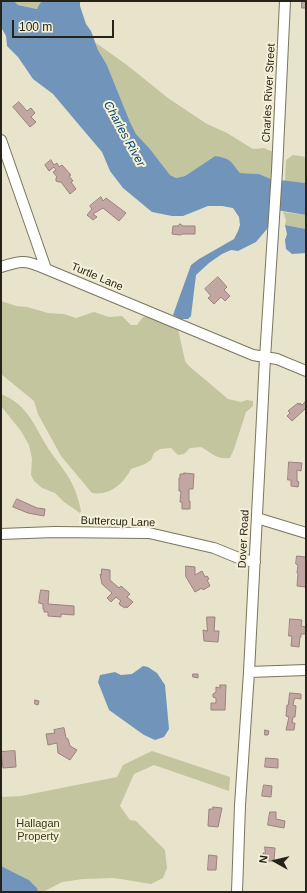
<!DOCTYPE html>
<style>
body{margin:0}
#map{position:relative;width:307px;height:893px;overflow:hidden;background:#e8e4cb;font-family:Helvetica,sans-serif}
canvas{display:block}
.frame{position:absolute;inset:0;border:2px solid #25231a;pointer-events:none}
.north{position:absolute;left:255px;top:841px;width:40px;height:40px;-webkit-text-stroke:3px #f5f1d8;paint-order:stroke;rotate:278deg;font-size:11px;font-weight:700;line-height:16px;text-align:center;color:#25231a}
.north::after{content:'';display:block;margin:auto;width:14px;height:18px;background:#25231a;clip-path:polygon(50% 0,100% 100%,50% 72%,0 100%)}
.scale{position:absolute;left:12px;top:20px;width:102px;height:18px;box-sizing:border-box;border:2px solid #25231a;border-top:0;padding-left:5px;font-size:12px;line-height:14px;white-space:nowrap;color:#25231a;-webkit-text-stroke:3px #f5f1d8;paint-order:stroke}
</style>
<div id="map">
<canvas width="307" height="893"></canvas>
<div class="frame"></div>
<div class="north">N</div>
<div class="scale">100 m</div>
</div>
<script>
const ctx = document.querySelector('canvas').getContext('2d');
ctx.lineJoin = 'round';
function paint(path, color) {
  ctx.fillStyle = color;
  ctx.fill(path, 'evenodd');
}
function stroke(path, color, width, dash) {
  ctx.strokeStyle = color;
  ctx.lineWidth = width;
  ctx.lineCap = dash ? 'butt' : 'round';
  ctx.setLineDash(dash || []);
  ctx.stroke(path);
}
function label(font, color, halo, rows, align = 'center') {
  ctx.font = font + ' Helvetica,sans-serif';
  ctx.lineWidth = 4;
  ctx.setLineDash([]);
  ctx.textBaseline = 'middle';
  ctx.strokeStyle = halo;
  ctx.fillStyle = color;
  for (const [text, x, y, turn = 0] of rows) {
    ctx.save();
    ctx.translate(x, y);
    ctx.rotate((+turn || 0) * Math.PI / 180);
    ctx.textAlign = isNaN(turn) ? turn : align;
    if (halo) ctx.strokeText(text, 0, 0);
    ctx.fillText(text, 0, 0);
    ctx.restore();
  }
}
const green = new Path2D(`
 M14,1H44L40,3L38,9L18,5Z
 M96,43L127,65L168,98L207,124L227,133L253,149L264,148L273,152L271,179L259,174L240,173L235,167L215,156L185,176L176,178L170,175L150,149L136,134L130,122L107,65L98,50Z
 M293,155L306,157V183L285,181L286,160Z
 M283,212L306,215V229L285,225L286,220Z
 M1,301L16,306L27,307L48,313L64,314L76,318L94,312L109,317L122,316L131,325H137L143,317H151L178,329L185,361L189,366L228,399L241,402L247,400L253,401V406L246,412L234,449L230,458C217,460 212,453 201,447L190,448L184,454L178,455L171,448L160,449L154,453L151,460L145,464L131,469C123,484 110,496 92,493L61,456L38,414L34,401L1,374Z
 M1,394C31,406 35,430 52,454C55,459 60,464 63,469C73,482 78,496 81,511L80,513L64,502L55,493L42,488L34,481L31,475L32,459L29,445L21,431L1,406Z
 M152,751L230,777L229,791L154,765L134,774L120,806L130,820L136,821L165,850L167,868L163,878L151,884L114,878L83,879L62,882L43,892H38C37,880 11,872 1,866V797L21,796L117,777L123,765Z`);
const water = new Path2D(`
 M1,1H14L18,5L37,9L40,3L44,1H80V6L86,24L91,31L98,50L107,65L130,122L136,134L150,149L170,175L176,178L185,176L215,156C232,159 230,161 240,173L259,174L271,179L306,183V215L276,210L267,229L256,242L238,251L231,250L222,254L209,263L196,275L191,316L188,319H180L173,315L191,265L199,259L234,239L238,231L240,225L239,217L233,208L222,206H208L183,216H172L152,212L123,188L110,171L102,152L85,132L53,94L33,79L18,57L7,46L6,36L1,27Z
 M285,225L306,229V253L292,254L286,249L285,240L287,234Z
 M143,666L148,667L157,673L165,685L169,729L164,737L155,740L144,735L109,710L98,682L100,675L115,672L121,675L132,674Z
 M1,866L29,880L37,888L38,892H1Z`);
const building = new Path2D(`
 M302,1H306V8H302Z
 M19,102L27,111L31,108L35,113L31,117L36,122L30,127L13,107Z
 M51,160L54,165L57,163L59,167L62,165L71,175L69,176L73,181L71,182L76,189L70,194L61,182H59L56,181V178L57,177L53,172L56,170L54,167L49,171L45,165Z
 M101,197L103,201L106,198L126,213L119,221L103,208L93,214L97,217L93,220L87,215L92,209L90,206Z
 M180,224L183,226H195V234H183L180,235L172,234L173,226H178Z
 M218,277L227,287L224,290L230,296L225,301L221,297L214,304L208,298L211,296L205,289Z
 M306,401V410L305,409L292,421L287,416L290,413L288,411L298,403L299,405L300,403L302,405Z
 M289,462L302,463L301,471L297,470V481L299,482L298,487L291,486V480H288Z
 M184,473L194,474L193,489H189V501H190V509H182V502H180L181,491H179V478H180V474H184Z
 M17,499L37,508L45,509L44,516L28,513L13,507Z
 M297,556L306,557V587L297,586L298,574L297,573L298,565L296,564Z
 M186,566L195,567V575L202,571L205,577L207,576L209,579L207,580L210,586L203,590L202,588L195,592L186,577Z
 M102,569L110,570V580L119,588L121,586L130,594L127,597L133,602L127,608L126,606L125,608L120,605L119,603L121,601L116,597L111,602L107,598L112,593L102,584L100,574L101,575Z
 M41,590L49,591L48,604L74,606V615L61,614V617L48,616V612H44V609H43V604L39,603Z
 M207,617H215L214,631H219L218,642L204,641L203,630L207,631Z
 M290,619L302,620L301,626L306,627V634H301V637H300L299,647L291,646L292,636H289Z
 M193,674H198V678L193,677Z
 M220,685H226L225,710H211V703H216V698L213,697V694L216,692V687L220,688Z
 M290,693L301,694V699L295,698L294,700L293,705L296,706L295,717H293L292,723H295L294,730H286L289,717L286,716L287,705H288Z
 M35,700L39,701L38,705L35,704Z
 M64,728L66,738L68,739L70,746L77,750L70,760L58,753L57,743L48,745L46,734L55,733L54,730Z
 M265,730L269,731L268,735H265Z
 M15,751L16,767L3,768L1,752Z
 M266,758L278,759V768L265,767Z
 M264,785L272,786L271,797L262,796Z
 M213,807L222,808L218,827L208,826L209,809H213Z
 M270,812H276V819L285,821L284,828L268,825Z
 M265,847L275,848L274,861H264L263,853H265Z
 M209,855L217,856L216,870H208Z`);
const minor = new Path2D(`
 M1,140L46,269L253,355L277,359L306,371
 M1,267C22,260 26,260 46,269
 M257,518L306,533
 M1,534L54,532L149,533L214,548L241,559L255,562
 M249,672L306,670
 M237,892L240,805L249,672L265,358L277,171L285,1`);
const streetNames = [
 ["Charles River Street",269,93,-87],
 ["Turtle Lane",97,277,23],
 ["Buttercup Lane",118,522,2],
 ["Dover Road",244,539,-87]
];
const parkNames = [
 ["Hallagan",38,824],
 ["Property",38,837]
];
const waterNames = [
 ["Charles River",124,134,61]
];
paint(green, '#c2c59d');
paint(water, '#7195ba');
paint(building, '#c2a6a2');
stroke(building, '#9c817e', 1);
stroke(minor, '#79755f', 12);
stroke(minor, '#fff', 10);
label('11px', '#25231a', '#f5f1d8', streetNames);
label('11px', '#393a13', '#f5f1d8', parkNames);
label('italic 12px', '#023f6d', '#f5f1d8', waterNames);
</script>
